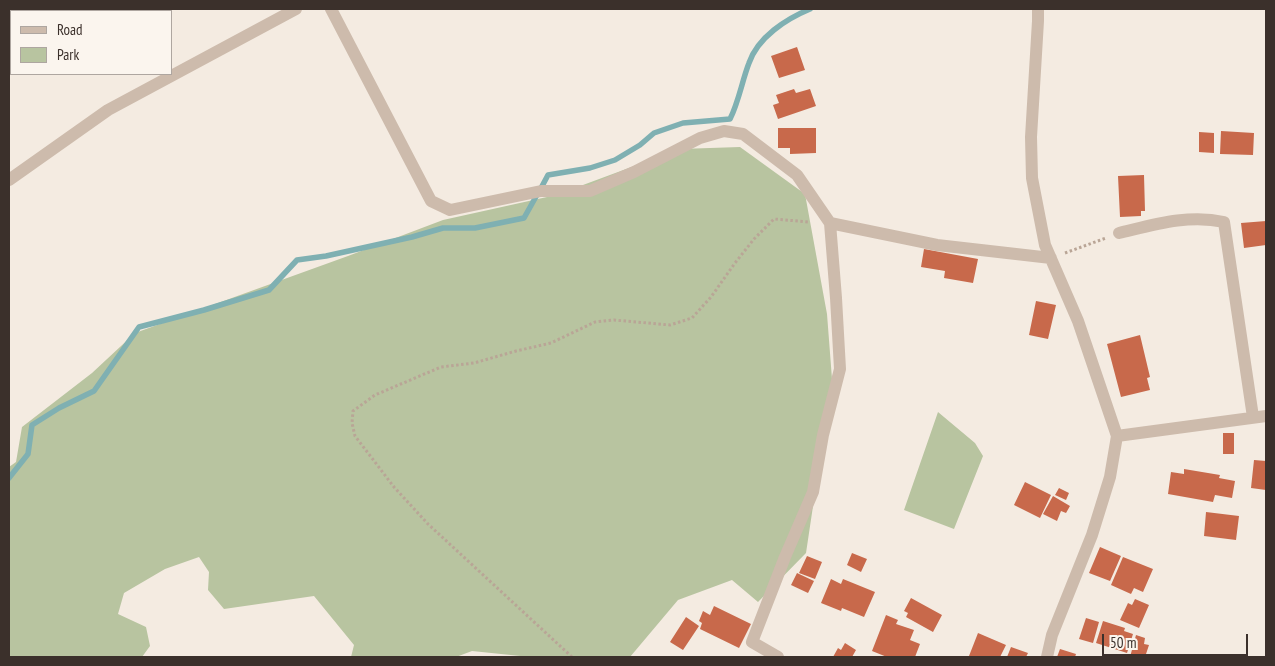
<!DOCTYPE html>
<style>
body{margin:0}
#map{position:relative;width:1275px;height:666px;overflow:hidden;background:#f4ebe1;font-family:"PT Sans Narrow",sans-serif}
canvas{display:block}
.frame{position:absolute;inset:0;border:10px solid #3b302b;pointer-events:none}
.legend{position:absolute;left:10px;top:10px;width:162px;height:65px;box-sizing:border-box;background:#fbf5ee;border:1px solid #aea6a0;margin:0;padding:6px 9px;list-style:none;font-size:15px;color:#3b302b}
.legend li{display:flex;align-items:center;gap:10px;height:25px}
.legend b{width:25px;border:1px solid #aea6a0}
.scale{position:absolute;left:1102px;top:634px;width:146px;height:22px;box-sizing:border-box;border:2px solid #3b302b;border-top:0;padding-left:6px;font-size:15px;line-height:18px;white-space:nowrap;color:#3b302b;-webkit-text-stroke:4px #fbf5ee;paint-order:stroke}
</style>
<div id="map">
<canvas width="1275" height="666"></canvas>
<div class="frame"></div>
<ul class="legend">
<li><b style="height:6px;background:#cdbbac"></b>Road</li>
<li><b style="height:14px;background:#b8c4a0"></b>Park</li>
</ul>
<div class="scale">50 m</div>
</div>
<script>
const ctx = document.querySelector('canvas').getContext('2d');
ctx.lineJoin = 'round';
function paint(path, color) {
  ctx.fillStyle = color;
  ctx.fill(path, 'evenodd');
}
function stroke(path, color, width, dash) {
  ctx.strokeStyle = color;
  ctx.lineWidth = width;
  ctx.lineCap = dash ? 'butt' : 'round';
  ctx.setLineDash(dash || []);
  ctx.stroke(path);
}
const green = new Path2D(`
 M740,147L805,194L827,314L832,379L806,553L758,602L732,580L678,600L630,657H530L472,651L456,657H351L354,645L314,596L224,609L208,590L209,572L199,557L165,569L124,593L118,614L146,627L150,646L142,657H9V467L16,462L22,427L92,373L135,333L348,256L443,220L556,195L680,149Z
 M938,412L975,443L983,456L954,529L904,510Z`);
const stream = new Path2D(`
 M540,190L548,175L590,168L615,160L640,145L654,133L683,123L730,119C739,101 742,81 749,63C758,37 786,19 810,9
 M9,478L28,454L32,425L59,408L94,391L139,327L204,310L269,290L297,260L326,256L412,237L443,228H475L524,218L538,193`);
const building = new Path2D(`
 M797,47L805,70L779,78L771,56Z
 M794,89L796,93L810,89L816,106L778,119L773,105L779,103L776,95Z
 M778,128H816V153L790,154V148H778Z
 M1221,131L1254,133L1253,155L1220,154Z
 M1199,132L1214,133V153L1199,152Z
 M1144,175L1145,211H1141V216L1120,217L1118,176Z
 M1266,221V245L1244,248L1241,223Z
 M924,249L978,259L973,283L944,278L945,271L921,267Z
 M1036,301L1056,305L1048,339L1029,335Z
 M1140,335L1150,377L1147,378L1150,390L1121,397L1107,344Z
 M1223,433H1234V454H1223Z
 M1254,460L1266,461V490L1251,488Z
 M1184,469L1220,475L1219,478L1235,481L1232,498L1215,495L1213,502L1168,494L1171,472L1184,474Z
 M1025,482L1051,495L1040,518L1014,505Z
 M1059,488L1069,493L1066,500L1055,495Z
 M1053,496L1070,506L1066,513L1061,511L1057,521L1043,514Z
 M1206,512L1239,516L1236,540L1204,536Z
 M1100,547L1121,556L1110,581L1089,573Z
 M852,553L867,559L861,572L847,565Z
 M807,556L822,562L815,579L799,573Z
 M1123,557L1153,569L1143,592L1134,588L1131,594L1111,585Z
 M797,573L814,581L808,593L791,585Z
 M831,579L841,584L843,579L875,592L864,617L842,608L841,611L821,603Z
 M911,598L942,615L933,632L906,617L908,613L904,611Z
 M1135,599L1149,605L1139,628L1120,620L1128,603L1132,605Z
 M714,606L751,624L739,648L700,629L702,623L699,621L703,611L710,615Z
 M886,615L898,620L896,624L914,630L910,640L920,644L915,657H887L872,651Z
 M686,617L699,626L683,650L670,642Z
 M1086,618L1099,622L1093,643L1079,639Z
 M1103,621L1125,628L1124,631L1133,634L1127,653L1096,643Z
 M978,633L1006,645L1000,657H973L969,656Z
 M1136,635L1145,638L1144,644L1149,645L1145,657H1130Z
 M845,643L856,650L852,657H833L838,648L841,650Z
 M1011,647L1028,653L1026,657H1007Z
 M1060,649L1076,654L1075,657H1057Z`);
const path = new Path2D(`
 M1065,253L1106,238
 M572,657L428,524L394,487L355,436L352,423L353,411L375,395L441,367L474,363L516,351L551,343L595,322L614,320L670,325L692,318L711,297L735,263L754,239L774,219L809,222`);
const minor = new Path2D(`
 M331,9L431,201L450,210L541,191H590L634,172L700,138L724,131L743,134L797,175L830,223L836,298L840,369L823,435L813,492L785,557L752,642L778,657
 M1038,9V21L1031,137L1032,178L1045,245L1078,321L1117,436L1110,477L1092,535L1052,635L1047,657
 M9,180L108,110L296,9
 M830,223L937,245L1051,258
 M1119,233C1153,225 1188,214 1224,222L1253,417
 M1117,436L1266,416`);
paint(green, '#b8c4a0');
stroke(stream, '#7fb0b2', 5.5);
paint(building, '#c8694b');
stroke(path, '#b9a596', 3, [2.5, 2.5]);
stroke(minor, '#cdbbac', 12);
</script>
